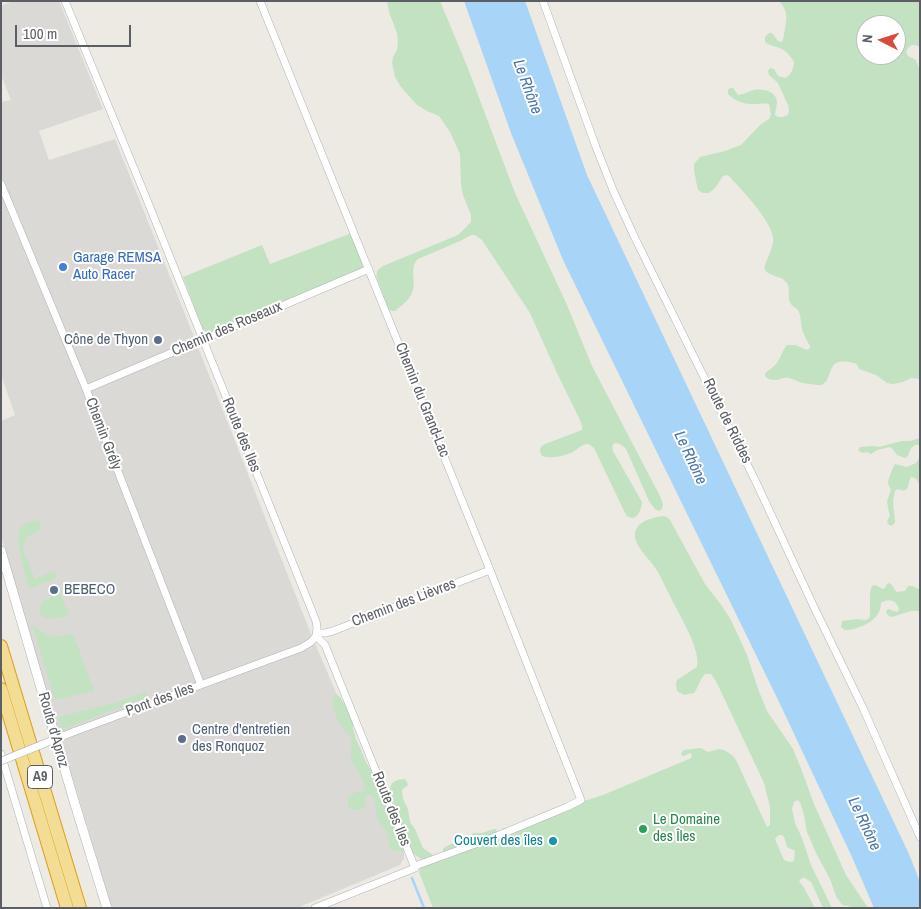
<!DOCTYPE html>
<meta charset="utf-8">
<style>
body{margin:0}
#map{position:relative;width:921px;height:909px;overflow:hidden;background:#eceae3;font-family:"Archivo Narrow",sans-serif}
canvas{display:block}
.frame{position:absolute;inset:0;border:2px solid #5b5e62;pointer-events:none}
.north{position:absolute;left:856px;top:15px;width:50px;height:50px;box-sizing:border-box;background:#fff;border:1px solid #bdbfc0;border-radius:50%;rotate:275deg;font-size:14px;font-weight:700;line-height:20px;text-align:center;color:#5b5e62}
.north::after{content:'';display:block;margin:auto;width:18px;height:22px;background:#d94a3c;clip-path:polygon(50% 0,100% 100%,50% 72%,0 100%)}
.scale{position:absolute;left:15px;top:25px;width:116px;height:22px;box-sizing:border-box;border:2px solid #5b5e62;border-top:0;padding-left:6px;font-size:15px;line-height:18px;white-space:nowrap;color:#5b5e62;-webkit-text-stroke:4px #fff;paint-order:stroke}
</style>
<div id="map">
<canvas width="921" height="909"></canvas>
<div class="frame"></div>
<div class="north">N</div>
<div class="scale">100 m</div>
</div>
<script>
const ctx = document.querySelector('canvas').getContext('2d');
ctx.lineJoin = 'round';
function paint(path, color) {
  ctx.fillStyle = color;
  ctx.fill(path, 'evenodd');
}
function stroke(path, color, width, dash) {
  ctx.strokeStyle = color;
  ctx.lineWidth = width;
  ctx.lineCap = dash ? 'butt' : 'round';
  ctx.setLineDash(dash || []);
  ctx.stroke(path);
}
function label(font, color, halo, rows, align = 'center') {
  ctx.font = font + ' "Archivo Narrow",sans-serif';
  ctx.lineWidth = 4;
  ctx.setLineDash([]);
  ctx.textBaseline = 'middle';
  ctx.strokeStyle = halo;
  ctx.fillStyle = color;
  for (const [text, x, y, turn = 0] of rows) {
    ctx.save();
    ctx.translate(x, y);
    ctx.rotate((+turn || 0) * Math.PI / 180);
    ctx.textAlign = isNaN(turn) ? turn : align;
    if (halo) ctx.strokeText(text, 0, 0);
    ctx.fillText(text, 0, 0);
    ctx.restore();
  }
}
const industrial = new Path2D(`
 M13,1H59L103,109L39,131L49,160L115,139L179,299L311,634L404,851V858L400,865L297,908H112L44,684L1,536V421L15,415L1,375V102L11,100L1,75V6Z`);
const green = new Path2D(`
 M387,1H440L467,66L515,193L567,305L592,366L661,498L663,505L662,509L659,511L655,509L649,501L626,449C621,443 610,439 613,451L642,502C641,511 636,524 626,515L594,448C592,447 590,444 587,444C582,444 577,450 573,452C564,456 551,459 542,456C539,450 539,447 545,444L582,430V426L580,420L557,373L530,313L482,240L475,235H471L460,241L418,259C409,267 416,279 413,290C411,299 402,305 395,311H392L388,309L377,278C376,272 377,270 383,266L458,235L471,222V215L463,195L461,184L460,154L450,132L439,116L427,111L417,105L401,87L395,77L392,63L393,57L397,50L398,43L397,33L389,12Z
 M779,1H920V47C913,43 909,45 906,52L908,56L916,60L920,71V379L911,378L903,382L893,384L887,383L876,375L859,369L857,364C822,352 836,382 820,385C816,385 800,383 797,381C796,381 790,378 790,378C785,376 780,380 775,380C772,380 769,379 767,378L765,376V374C769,369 775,367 778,361C782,356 782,350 787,345H795L807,350L810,348V346C807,341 804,335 802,329C801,323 801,315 798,310C795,307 791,306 790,302C787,296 791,289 787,283C782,275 769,277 765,270C762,266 775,248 773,237C770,219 741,189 728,175L723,176L715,188L709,193H703L698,190L694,171V164L700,157L725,151L741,145L760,125L769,119L771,114L769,104C764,103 760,104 756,104C745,105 735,101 728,94V90L730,88H733L738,95C744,95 748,91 754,90C763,88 777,92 777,102C777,107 775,110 775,115L778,117H783L788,115L789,110L788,105L778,83L769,75L768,71L770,68L774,69L778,76L785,78C792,74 793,70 794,62C791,57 787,52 782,49C776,46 770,46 765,42V37L769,33H772L778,41L782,42C784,37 784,34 785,29C787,17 788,11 779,1ZM866,25H896V55H866Z
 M352,233L364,264L363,268L216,331L209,332L203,330L183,277L262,245L270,264Z
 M920,438V445C912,443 910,450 908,456L905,458L897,455L892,448L890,447L877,450L871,454L867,452L862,453L858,450L860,447L872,446L879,447L902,441H910Z
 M920,457V485C918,481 916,477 911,477C907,485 910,494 898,489L895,491L893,501L895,522L893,525L891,526L888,524L887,521L890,516L888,508L887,501L891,490C890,487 888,485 888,483C888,479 893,467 895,464L907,467L916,463Z
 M662,516L667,517L670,520L705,584L722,606L731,620L747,655L758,689L767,711L793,749L802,771L814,804L846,875L868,908H850L849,906L842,905L836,896L830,879L817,855L807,832L804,815L800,802L797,800L794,802L792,809L795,823L802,838L811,865L832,908H823L811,882L805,878H802L799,881L804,888L815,908H433L419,872L424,860C419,858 414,854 409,852C403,850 397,852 391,850C388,844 389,837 386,831C384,826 379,823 377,818C375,808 378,798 368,794L366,796L365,807C359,811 355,811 349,808C346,800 348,796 356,792H362L364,790C366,779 357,772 352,762C349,754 353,746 351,738C349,734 346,732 344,729C337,721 330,705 334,695H337L340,697L353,719V729L356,739L367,764L374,774L377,780L376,789L377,792L386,801L393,804L394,803C388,790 387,780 405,779L407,782L408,785L402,790L403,799L408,809L410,822L415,829L423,848L437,858L443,857V849C444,847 455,842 459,841L468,843V839L473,833H482L494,829H496L499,837L502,834L503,828H507L512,831L559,809L603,795L689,759L692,757L691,754L690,753L684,756H682L681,753L684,750L701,748L708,752L719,749L724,750L732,755L736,760L767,827L770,825V807L764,783L716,681L711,674H705C700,679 699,686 694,693L684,695L677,691L676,684L677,680L697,667C701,650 680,616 672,600C666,589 662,578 656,569C650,559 633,545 635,533C637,521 652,518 662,516ZM779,835H782L784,837L787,847L795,851L794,861L790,862L784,860L775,839Z
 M39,520L41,526L39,531L26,537L24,546L22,547L35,579L55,571L56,578L29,589C26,577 13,536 21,527C25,523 33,521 39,520Z
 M889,583L892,585L895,590L897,592L905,591L908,586H913L920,590V611H911L892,617L889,616L886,613L887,610L888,609L897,612L899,610C898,601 889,597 881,603C881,619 864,627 849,630H845L841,627L842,621L857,619L865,620C866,620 868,619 869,618C872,614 868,594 872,586L875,585L883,589L885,588L887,584Z
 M60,593L69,615C56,620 33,623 42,602Z
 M32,624C48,637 53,638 73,634L94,691L55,700Z
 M144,692L147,694V696L142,699L61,730L58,717L118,702Z`);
const water = new Path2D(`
 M464,1H525L587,175L909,854L920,882V908H874L852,857L780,704L563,260L511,133Z`);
const stream = new Path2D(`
 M412,878L424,908`);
const minor = new Path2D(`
 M65,1L145,195L316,621L317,627L316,636
 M260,1L490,570L581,800L567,807L492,838L415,866
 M543,1L596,147L613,190L634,236L756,482L813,605L863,708L920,837
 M1,184L86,389L201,685
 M86,389L369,269
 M317,633H325L333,631L490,570
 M73,732L301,648L311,642L316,636
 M1,754L47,908
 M315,908L415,868L325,645L316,636`);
const tertiary = new Path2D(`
 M1,551L74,801L107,908`);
const motorway = new Path2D(`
 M1,646L80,908
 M1,689L67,908`);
const minorBridge = new Path2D(`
 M1,761L73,732`);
const markers = [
 [63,267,5,"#3f7fe0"],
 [158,340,5,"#5c6f8a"],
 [54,590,5,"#5c6f8a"],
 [182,739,5,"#5c6f8a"],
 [643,829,5,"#2e9e5b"],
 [553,841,5,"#0f9aa8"]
];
const shields = [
 [40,777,25]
];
const shieldNames = [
 ["A9",40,777]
];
const shopNames = [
 ["Garage REMSA",73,258],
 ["Auto Racer",73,275]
];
const streetNames = [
 ["Chemin des Roseaux",227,329,-23],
 ["Chemin du Grand-Lac",422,400,68],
 ["Route de Riddes",727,421,64],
 ["Chemin Grély",103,434,69],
 ["Route des Iles",241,435,68],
 ["Chemin des Lièvres",404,603,-21],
 ["Pont des Iles",160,700,-20],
 ["Route d'Aproz",53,730,74],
 ["Route des Iles",391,809,68]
];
const serviceNames = [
 ["Cône de Thyon",148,340,"right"],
 ["BEBECO",64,590],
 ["Centre d'entretien",192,730],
 ["des Ronquoz",192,747]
];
const leisureNames = [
 ["Le Domaine",653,820],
 ["des Îles",653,837]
];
const cultureNames = [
 ["Couvert des îles",543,841]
];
const waterNames = [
 ["Le Rhône",527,87,70],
 ["Le Rhône",690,458,65],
 ["Le Rhône",864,824,65]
];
paint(industrial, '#dbd9d5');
paint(green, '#c2e2c2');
paint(water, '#a8d4f7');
stroke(stream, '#a8d4f7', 2.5);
stroke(minor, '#b0b3b7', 8);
stroke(tertiary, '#b0b3b7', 10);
stroke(motorway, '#db9f14', 14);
stroke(minor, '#fff', 7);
stroke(tertiary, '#fff', 9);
stroke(motorway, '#f3dc93', 12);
stroke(minorBridge, '#b0b3b7', 8, []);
stroke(minorBridge, '#fff', 7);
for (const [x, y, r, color] of markers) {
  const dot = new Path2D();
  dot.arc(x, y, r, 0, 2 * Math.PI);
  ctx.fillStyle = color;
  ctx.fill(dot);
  stroke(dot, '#fff', 2);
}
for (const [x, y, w] of shields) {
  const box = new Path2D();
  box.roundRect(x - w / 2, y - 11.5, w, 23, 4);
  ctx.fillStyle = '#fff';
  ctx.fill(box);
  stroke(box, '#5b5e62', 1);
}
label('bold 14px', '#5b5e62', null, shieldNames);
label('15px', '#366cbe', '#fff', shopNames, 'left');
label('15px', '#5b5e62', '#fff', streetNames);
label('15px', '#4e5e75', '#fff', serviceNames, 'left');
label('15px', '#27864d', '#fff', leisureNames, 'left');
label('15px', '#0d838f', '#fff', cultureNames, 'right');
label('italic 16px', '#4875a7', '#fff', waterNames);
</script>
